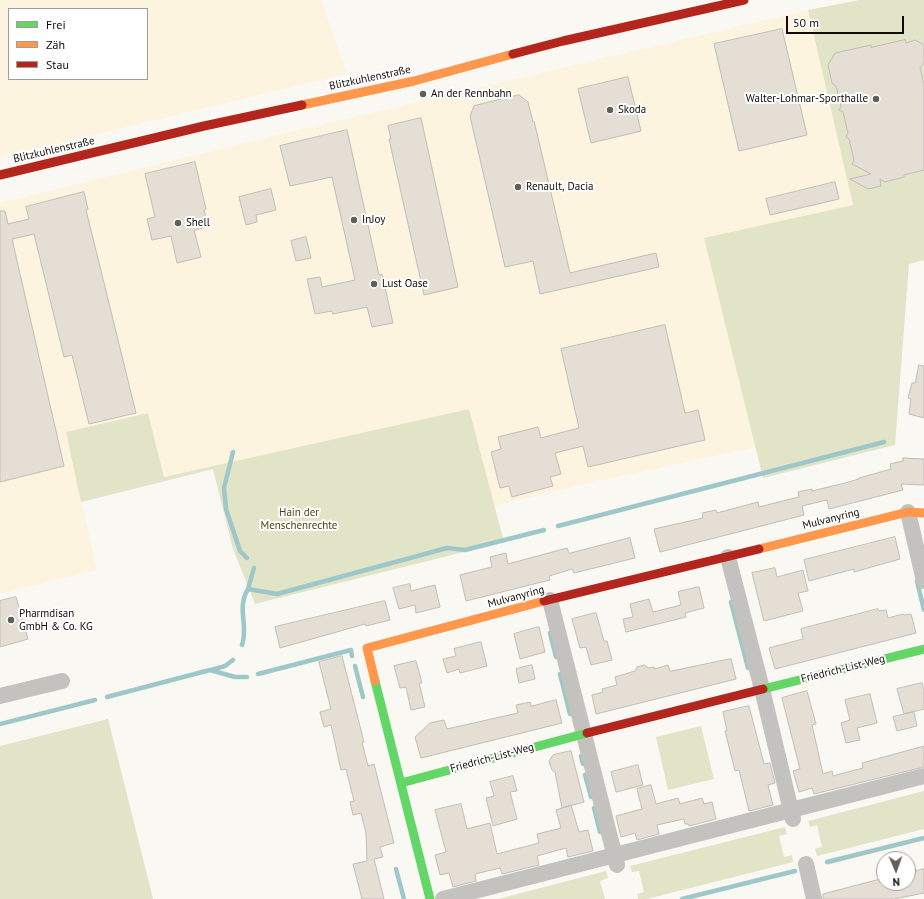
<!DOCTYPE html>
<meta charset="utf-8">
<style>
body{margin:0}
#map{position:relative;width:924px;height:899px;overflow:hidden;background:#faf8f2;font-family:"PT Sans",sans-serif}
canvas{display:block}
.legend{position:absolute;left:8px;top:8px;width:140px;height:72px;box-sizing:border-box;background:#fff;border:1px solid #9f9e9b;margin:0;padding:5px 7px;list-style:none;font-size:12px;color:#100c05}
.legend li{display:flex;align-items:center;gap:8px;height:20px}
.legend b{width:20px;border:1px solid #9f9e9b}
.north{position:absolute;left:876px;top:851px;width:40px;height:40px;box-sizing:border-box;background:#fff;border:1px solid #9f9e9b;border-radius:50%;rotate:178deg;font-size:11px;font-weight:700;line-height:16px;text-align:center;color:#100c05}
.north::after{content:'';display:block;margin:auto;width:14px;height:18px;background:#625f58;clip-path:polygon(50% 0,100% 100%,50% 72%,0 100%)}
.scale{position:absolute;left:786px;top:16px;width:118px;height:18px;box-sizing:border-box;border:2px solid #100c05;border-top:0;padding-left:5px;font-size:12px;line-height:14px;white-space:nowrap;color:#100c05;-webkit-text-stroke:3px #fff;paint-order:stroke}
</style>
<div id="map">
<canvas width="924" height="899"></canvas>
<ul class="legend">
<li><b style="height:5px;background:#63d668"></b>Frei</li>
<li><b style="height:5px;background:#ff974d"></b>Zäh</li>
<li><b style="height:5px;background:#b3261e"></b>Stau</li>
</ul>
<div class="north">N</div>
<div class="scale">50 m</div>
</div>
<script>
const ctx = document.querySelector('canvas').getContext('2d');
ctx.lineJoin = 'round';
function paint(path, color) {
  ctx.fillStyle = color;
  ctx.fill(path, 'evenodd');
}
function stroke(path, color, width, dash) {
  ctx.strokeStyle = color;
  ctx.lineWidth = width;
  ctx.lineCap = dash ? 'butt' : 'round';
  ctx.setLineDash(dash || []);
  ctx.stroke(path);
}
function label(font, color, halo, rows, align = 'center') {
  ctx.font = font + ' "PT Sans",sans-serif';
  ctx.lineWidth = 4;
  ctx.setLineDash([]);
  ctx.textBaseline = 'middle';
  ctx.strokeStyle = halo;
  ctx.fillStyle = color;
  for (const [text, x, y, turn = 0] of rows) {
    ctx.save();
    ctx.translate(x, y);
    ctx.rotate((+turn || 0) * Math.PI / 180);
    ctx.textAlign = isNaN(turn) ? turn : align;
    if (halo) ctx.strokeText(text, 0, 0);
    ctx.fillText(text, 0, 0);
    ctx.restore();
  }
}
const built = new Path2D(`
 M0,0H321L347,74L89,136L0,158ZM9,9H147V79H9Z
 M808,10L853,205L704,238L756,447L585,484L494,506L469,409L164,477L148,413L66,432L97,570L0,594V203L268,137Z`);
const green = new Path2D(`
 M860,0H924V260L909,264L895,445L763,478L704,238L853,205L808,10Z
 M469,409L504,542L255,604L233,549L213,469L81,502L66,432L148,413L164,477Z
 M108,719L153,899H0V746Z
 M701,726L714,779L668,790L656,737Z
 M924,791V829L817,856L815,849L822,847L817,825L810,827L808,821Z
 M785,827L787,834L779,836L784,857L792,855L793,862L647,899H638L637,894L644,892L639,871L632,872L630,866Z
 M924,837V840L827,865L826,861Z
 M606,871L608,878L600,881L605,899H498Z`);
const stream = new Path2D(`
 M233,452L224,488L226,509L240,551L247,558
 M558,526L884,442
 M917,581L924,610
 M248,589L254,568
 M731,602L748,668
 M550,633L556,657
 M242,645C249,625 236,609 248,589L277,594L447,548L465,550L544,530
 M355,666L363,697
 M211,670L225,666L233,660
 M258,674L351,650L352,656
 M560,674L570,714
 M107,697L210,670L235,677H247
 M0,724L95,700
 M581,756L583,764
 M585,775L591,797
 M594,808L600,832
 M827,862L924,838
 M396,869L404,899
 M682,899L795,871`);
const building = new Path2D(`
 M782,29L807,135L739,151L714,44Z
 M905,40L906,43L915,40L924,45V62L920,68L924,84V170L904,175V177L885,182L880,179L881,186L868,189L850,179L871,174L852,164L854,160L849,139L846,137L848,133L843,112L839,110L841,107L836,86L832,83L828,65L835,53L871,45V47Z
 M628,77L641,131L591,143L578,89Z
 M519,95L528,102L533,122L534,121L570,273L656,253L659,267L540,294L533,261L505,267L470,116L474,106Z
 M421,118L458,287L424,295L389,139H391L388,126Z
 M347,130L379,275L382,274L393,323L372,327L367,307L333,314L332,311L315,314L307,279L320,277L322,287L355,280L332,177L290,186L280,146Z
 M195,162L206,209L204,210L208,227L194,230L201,257L177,263L171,236L152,240L147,219L155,217L145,174Z
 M835,182L839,199L770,215L766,199Z
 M271,189L276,210L256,215L257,222L246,225L239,197Z
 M84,192L88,209L86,210L136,413L89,424L72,355L64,357L34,234L12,239L64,466L0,482V211H5L8,224L29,219L26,207Z
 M306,237L311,258L296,261L291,241Z
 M665,325L685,413L698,410L705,440L588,467L583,446L555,453L561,474L550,477L553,486L512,497L509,486L500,488L491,452L501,449L498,437L538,427L541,438L579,428L561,349Z
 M919,365L924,366V418L909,414L911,399L908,398L912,383H915Z
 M903,458L924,459V485L901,484L903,490L829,509L827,500L802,506L804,515L660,552L654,529L703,518L702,513L716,510L717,513L758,502L759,507L799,497L798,492L812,489V491L845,483L859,479V478L891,469L890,464L903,461Z
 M895,537L900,559L854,572V569L809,581L804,560Z
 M630,538L635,558L574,573L572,569L549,576L550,580L466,601L460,575L492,567L490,557L506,553L508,564L567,548L569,553Z
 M775,568L777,577L803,570L808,591L798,593L803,611L764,621L752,573Z
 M410,584L411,591L435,585L440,607L416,613L415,605L399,609L393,588Z
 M699,587L704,608L685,613L686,617L626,632L623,619L633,617L630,604L649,599L653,612L681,605L678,592Z
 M16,597L28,639L0,647V601Z
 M385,601L390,620L366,626L365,624L280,648L275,627Z
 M878,609L879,611L886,610L888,618L903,614L904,615L911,614L916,633L775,669L769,648L803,639L801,629Z
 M596,613L604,641H607L612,660L591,665L586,647L580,648L572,619Z
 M539,627L545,652L520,659L514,634Z
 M481,642L487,666L460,673L459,669L447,673L443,659L456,656L454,649Z
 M342,656L364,742H362L368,766L374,764L394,843L380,847L383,857L374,859L384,899H362L353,864L367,861L366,833L361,813L353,815L350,802L354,801L346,769L341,770L331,725L324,727L320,712L331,709L319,662Z
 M731,659L736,679L596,714L592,695L603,692L602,689L617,685L615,677L635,671L637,667L644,665L649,668L654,667V669L668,665L670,671Z
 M416,661L422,683H419L425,707L411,710L406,687L400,688L394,666Z
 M532,665L535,679L519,683L516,669Z
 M922,683L924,690V709L904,714L897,689Z
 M807,691L816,724L812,725L823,774L832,771L833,776L863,768L862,763L924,746V767L814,794L812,788L799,792L793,771L800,769L782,698Z
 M870,694L877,723L857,728L860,740L846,743L841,723L850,720L845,700Z
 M556,700L562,723L421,758L415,737L430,723L444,720L447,729L518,713L516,705L530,702L531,706Z
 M749,706L764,764L770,763L775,783L768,785L773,805L749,811L739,770L735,771L725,731H727L723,712Z
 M914,712L917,726L897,731L893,717Z
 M571,751L584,802L562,808L555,772L552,770L549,761L553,755Z
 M638,765L643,785L616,792L611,772Z
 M513,776L517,791L510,792L517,819L493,826L486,798L494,796L490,782Z
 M651,785L656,804L678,798L680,804L702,798L704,804L712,802L716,819L689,826L688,824H685L684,819L657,825L659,834L637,840L635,833L621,837L616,816L642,809L637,789Z
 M461,804L467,829L490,823L497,854L539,843L537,834L561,828L556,810L571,805L579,832L588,830L593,851L568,857L566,848L537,856L539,865L502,874L500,868L475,874L476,881L453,887L449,873L440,875L435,855L446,852L435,810Z
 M924,869V893L894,899H823V894L884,878V883H908V873Z`);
const street = new Path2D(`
 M908,512L924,581
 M728,557L762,689L793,819
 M550,600L617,865
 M0,696L62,681
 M806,864L814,899
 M443,899L924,776`);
const fast = new Path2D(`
 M375,681L430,899
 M763,689L924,649
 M401,783L587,733`);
const slow = new Path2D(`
 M302,105L414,81L513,54
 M759,549L908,512L924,513
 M375,681L367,648L544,601`);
const jam = new Path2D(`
 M513,54L563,41L744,0
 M0,175L204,126L302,105
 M544,601L759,549
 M587,733L763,689`);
const markers = [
 [423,94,4,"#625f58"],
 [876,99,4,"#625f58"],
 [610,110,4,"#625f58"],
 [518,187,4,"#625f58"],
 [354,220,4,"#625f58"],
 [178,223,4,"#625f58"],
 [374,284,4,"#625f58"],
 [11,620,4,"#625f58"]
];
const streetNames = [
 ["Blitzkuhlenstraße",370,78,-12],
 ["Blitzkuhlenstraße",54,150,-13],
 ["Mulvanyring",831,519,-14],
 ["Mulvanyring",516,597,-15],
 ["Friedrich-List-Weg",843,669,-14],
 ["Friedrich-List-Weg",492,758,-15]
];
const poiNames = [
 ["An der Rennbahn",431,94],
 ["Walter-Lohmar-Sporthalle",868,99,"right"],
 ["Skoda",618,110],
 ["Renault, Dacia",526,187],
 ["InJoy",362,220],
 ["Shell",186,223],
 ["Lust Oase",382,284],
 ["Pharmdisan",19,614],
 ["GmbH & Co. KG",19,627]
];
const parkNames = [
 ["Hain der",299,513],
 ["Menschenrechte",299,526]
];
paint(built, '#fcf4df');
paint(green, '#e2e4c8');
stroke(stream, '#9dc7c9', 4.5);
paint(building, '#e5ded4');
stroke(building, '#c1bdb7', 1);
stroke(street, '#c3c2be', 16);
stroke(fast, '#63d668', 9);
stroke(slow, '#ff974d', 9);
stroke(jam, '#b3261e', 9);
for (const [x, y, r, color] of markers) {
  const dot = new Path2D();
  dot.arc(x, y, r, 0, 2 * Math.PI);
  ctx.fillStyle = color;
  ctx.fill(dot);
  stroke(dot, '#fff', 1.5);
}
label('11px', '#100c05', '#fff', streetNames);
label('11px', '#100c05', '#fff', poiNames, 'left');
label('11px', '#464710', '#fff', parkNames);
</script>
